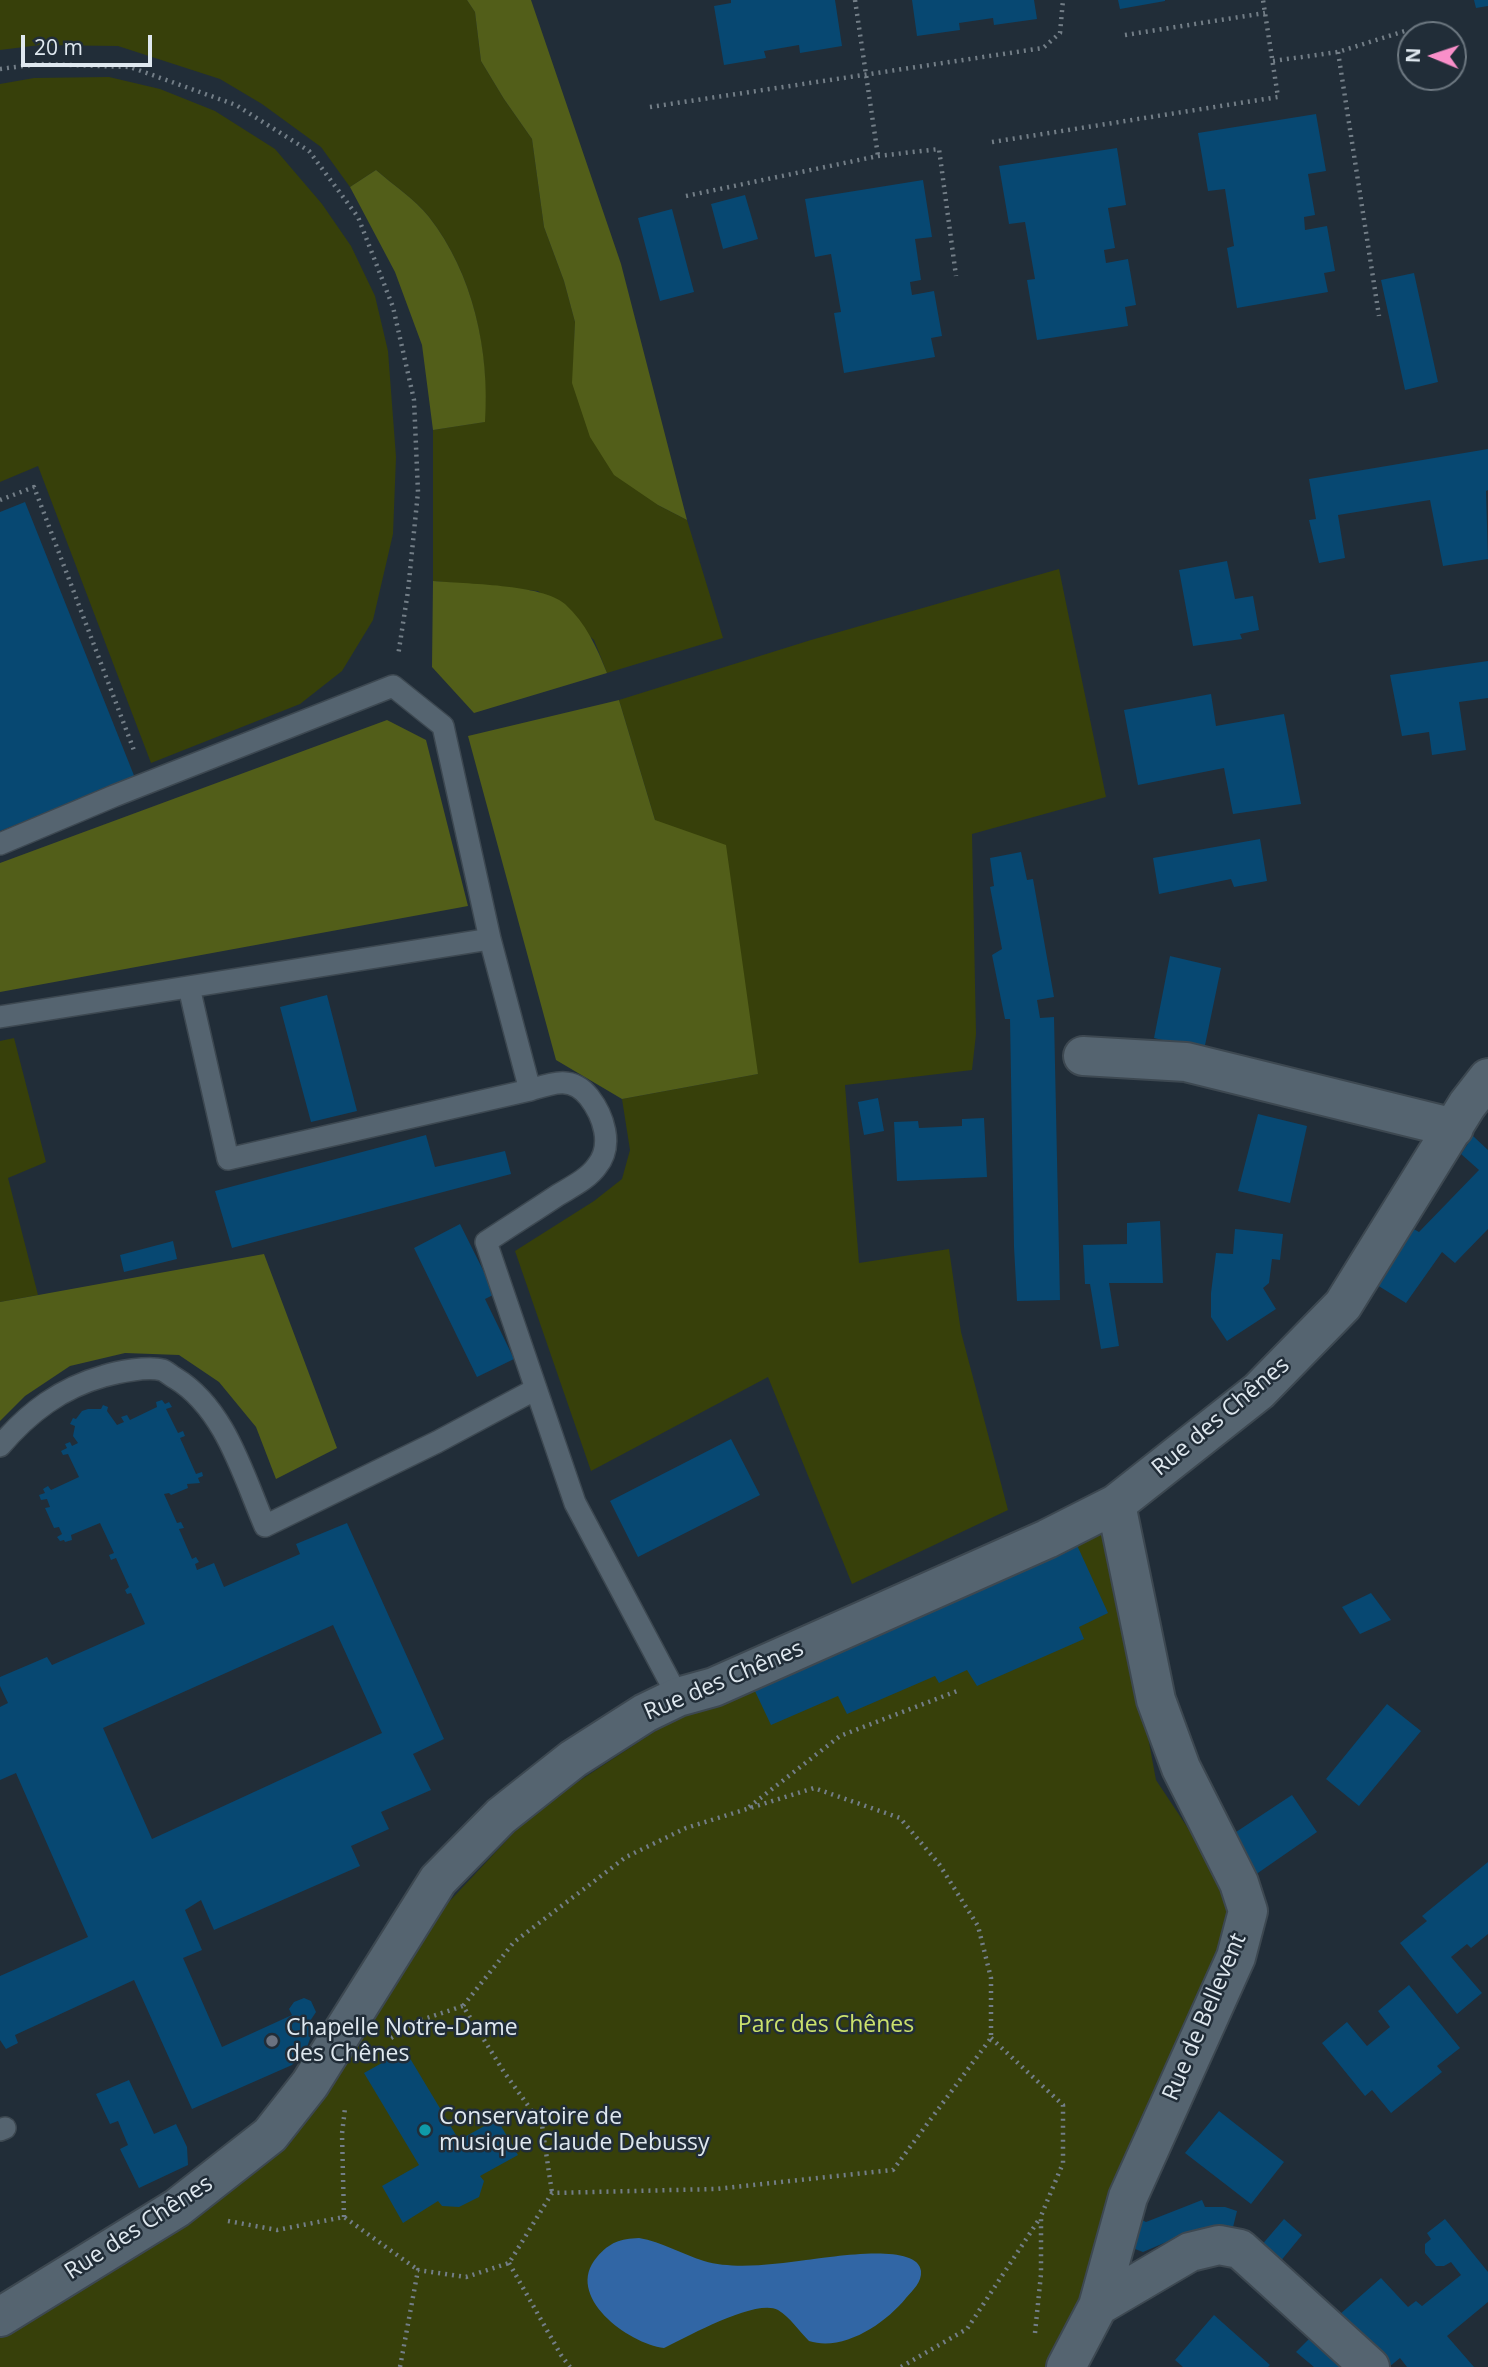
<!DOCTYPE html>
<meta charset="utf-8">
<style>
body{margin:0}
#map{position:relative;width:1488px;height:2367px;overflow:hidden;background:#212d38;font-family:"Open Sans",sans-serif}
canvas{display:block}
.north{position:absolute;left:1397px;top:21px;width:70px;height:70px;box-sizing:border-box;background:#212d38;border:2px solid #6d7881;border-radius:50%;rotate:272deg;font-size:19px;font-weight:700;line-height:28px;text-align:center;color:#dfe8ef}
.north::after{content:'';display:block;margin:auto;width:24px;height:32px;background:#f98fc9;clip-path:polygon(50% 0,100% 100%,50% 72%,0 100%)}
.scale{position:absolute;left:21px;top:35px;width:131px;height:32px;box-sizing:border-box;border:4px solid #dfe8ef;border-top:0;padding-left:9px;font-size:21px;line-height:24px;white-space:nowrap;color:#dfe8ef;-webkit-text-stroke:5px #212d38;paint-order:stroke}
</style>
<div id="map">
<canvas width="1488" height="2367"></canvas>
<div class="north">N</div>
<div class="scale">20 m</div>
</div>
<script>
const ctx = document.querySelector('canvas').getContext('2d');
ctx.lineJoin = 'round';
function paint(path, color) {
  ctx.fillStyle = color;
  ctx.fill(path, 'evenodd');
}
function stroke(path, color, width, dash) {
  ctx.strokeStyle = color;
  ctx.lineWidth = width;
  ctx.lineCap = dash ? 'butt' : 'round';
  ctx.setLineDash(dash || []);
  ctx.stroke(path);
}
function label(font, color, halo, rows, align = 'center') {
  ctx.font = font + ' "Open Sans",sans-serif';
  ctx.lineWidth = 5;
  ctx.setLineDash([]);
  ctx.textBaseline = 'middle';
  ctx.strokeStyle = halo;
  ctx.fillStyle = color;
  for (const [text, x, y, turn = 0] of rows) {
    ctx.save();
    ctx.translate(x, y);
    ctx.rotate((+turn || 0) * Math.PI / 180);
    ctx.textAlign = isNaN(turn) ? turn : align;
    if (halo) ctx.strokeText(text, 0, 0);
    ctx.fillText(text, 0, 0);
    ctx.restore();
  }
}
const green = new Path2D(`
 M0,0H467L475,12L481,61L504,99L532,139L544,227L564,281L575,322L573,383L658,505L687,520L723,638L607,673L594,640L538,591L433,581V430L484,422C490,351 473,273 429,217C415,199 393,185 376,170L350,187L321,147L262,104L220,79L118,46L40,45L0,50Z
 M109,77L160,89L215,111L275,149L322,204L351,246L375,296L388,351L396,457L393,534L373,620L342,671L300,704L151,763L38,466L0,482V84L34,78Z
 M1059,569L1106,797L972,834L976,1034L972,1070L845,1085L859,1263L949,1249L961,1332L1008,1510L852,1584L768,1377L591,1471L515,1251L594,1201L622,1179L630,1150L622,1099L758,1074L655,820L619,700L811,640Z
 M14,1038L46,1162L8,1178L38,1295L0,1302V1041Z
 M1108,1522L1156,1780L1239,1905L1080,2308L1049,2367H0V2330L197,2214L289,2145L446,1905L535,1810L704,1699Z`);
const forest = new Path2D(`
 M467,0H531L621,264L687,520L658,505L614,475L590,437L572,383L575,322L564,281L544,227L532,139L504,99L481,61L475,12Z
 M376,170C393,185 415,199 429,217C473,273 490,351 485,422L433,430L422,345L395,272L350,187Z
 M433,581C464,584 543,584 565,604C586,623 597,648 607,673L474,713L432,667Z
 M619,700L655,820L726,845L758,1074L622,1099L556,1060L468,736Z
 M387,720L426,740L468,906L0,992V863Z
 M264,1254L337,1448L276,1479L256,1427L219,1382L179,1355L125,1353L70,1366L25,1396L0,1421V1302Z`);
const water = new Path2D(`
 M639,2238C662,2242 682,2254 704,2261C734,2270 775,2264 806,2260C825,2258 918,2241 921,2271C922,2282 913,2290 906,2298C885,2324 843,2352 809,2341C799,2331 790,2317 778,2310C756,2298 687,2337 664,2348C629,2344 563,2296 597,2257C610,2242 620,2239 639,2238Z`);
const building = new Path2D(`
 M731,0H835L842,46L800,53L799,45L764,51L766,58L724,65L714,6L731,3Z
 M912,0H1034L1037,19L994,25L993,18L959,23L960,30L917,36Z
 M1118,0H1165V1L1120,9Z
 M1474,0H1488V6L1476,8Z
 M1316,114L1326,171L1308,174L1315,215L1304,217L1305,230L1327,226L1335,271L1324,273L1328,292L1237,308L1227,248L1234,246L1225,189L1208,191L1198,133Z
 M1117,148L1126,205L1108,208L1115,248L1104,250L1106,263L1128,259L1136,305L1125,307L1128,326L1037,340L1027,280L1035,279L1025,222L1009,224L999,166Z
 M923,180L932,237L915,239L921,280L910,282L912,295L934,291L942,336L931,338L935,357L844,373L834,313L841,312L831,254L815,257L805,199Z
 M745,195L758,239L723,249L711,204Z
 M672,209L694,292L660,301L638,218Z
 M1414,273L1438,382L1405,390L1381,280Z
 M1488,449V490L1486,491L1488,559L1443,566L1430,500L1338,515L1345,558L1319,563L1309,520L1316,519L1309,479Z
 M25,502L135,778L0,831V512Z
 M1227,561L1235,599L1253,596L1259,630L1240,634L1242,639L1193,646L1179,570Z
 M1488,661V698L1459,702L1466,750L1432,755L1429,732L1402,736L1390,675Z
 M1211,694L1216,726L1284,714L1301,804L1233,814L1224,768L1138,785L1124,710Z
 M1260,839L1267,881L1234,887L1231,879L1159,894L1153,858Z
 M1021,852L1027,880L1033,879L1054,997L1037,1000L1040,1018L1054,1017L1060,1300L1017,1301L1014,1247L1010,1019H1005L992,955L1002,949L990,887L994,886L990,858Z
 M1170,956L1221,968L1204,1050L1154,1038Z
 M327,995L357,1111L311,1122L280,1007Z
 M878,1098L884,1131L864,1135L858,1102Z
 M1258,1114L1307,1126L1290,1203L1238,1191Z
 M984,1118L987,1177L897,1181L894,1122L918,1121L919,1128L962,1126V1119Z
 M426,1135L435,1167L505,1151L511,1174L232,1248L215,1191Z
 M1473,1136L1488,1150V1229L1455,1263L1442,1252L1406,1303L1377,1285L1410,1227L1419,1232L1479,1170L1461,1154Z
 M1160,1221L1163,1283H1109L1119,1346L1101,1349L1090,1284H1085L1083,1245L1127,1244V1223Z
 M460,1224L495,1294L485,1299L514,1359L477,1377L414,1248Z
 M1235,1229L1283,1234L1280,1260L1272,1259L1269,1283L1263,1288L1276,1309L1227,1341L1211,1317V1293L1216,1253L1233,1254Z
 M173,1241L177,1259L124,1272L120,1255Z
 M162,1400L165,1404L169,1402L172,1407L166,1409L178,1433L183,1431L185,1436L180,1438L196,1474L202,1472L203,1476L198,1478L200,1483L187,1484L188,1488L171,1495L169,1493L164,1494L177,1523L181,1522L184,1528L179,1529L192,1559L196,1557L199,1562L195,1564L197,1570L214,1563L224,1587L300,1554L296,1544L347,1523L444,1739L413,1754L431,1790L381,1812L389,1829L351,1846L360,1866L214,1930L201,1900L185,1910L202,1950L183,1958L222,2047L292,2015L289,2009L294,2002L304,1998L311,2001L316,2012L310,2021L311,2036L306,2050L292,2065L192,2109L134,1980L15,2035L18,2043L6,2049L0,2040V1976L88,1937L16,1773L0,1780V1707L8,1703L0,1686V1677L47,1657L52,1665L145,1624L131,1593L127,1594L125,1590L129,1587L116,1558L111,1560L109,1555L114,1553L100,1523L71,1535L72,1540L65,1542L64,1540L60,1541L57,1537L62,1534L59,1527L54,1528L45,1508L50,1507L47,1499L41,1500L39,1495L45,1493L43,1489L48,1486L51,1490L79,1477L68,1454L63,1455L61,1451L67,1448L65,1444L70,1442L72,1446L78,1443L73,1436L75,1426L70,1424L73,1418L76,1419L82,1411L88,1409H101L103,1405L108,1407L107,1411L117,1425L124,1422L121,1417L127,1415L130,1420L157,1407L156,1402ZM333,1625L382,1733L152,1839L103,1728Z
 M731,1439L760,1495L638,1557L610,1501Z
 M1076,1543L1108,1613L1079,1627L1084,1639L977,1686L967,1670L939,1683L935,1676L847,1714L838,1696L771,1725L754,1689L820,1662Z
 M1371,1593L1391,1620L1360,1634L1342,1607Z
 M1387,1704L1421,1731L1359,1806L1326,1779Z
 M1292,1795L1317,1832L1255,1875L1233,1834Z
 M1488,1862V1934L1471,1948L1467,1944L1451,1957L1482,1993L1457,2014L1400,1943L1427,1921L1422,1916Z
 M1409,1985L1460,2048L1437,2066L1442,2072L1391,2113L1372,2090L1365,2096L1322,2043L1347,2022L1367,2046L1390,2027L1378,2011Z
 M405,2050L459,2140L497,2119L518,2155L480,2176L484,2181L479,2197L459,2207L442,2206L438,2201L403,2223L382,2186L419,2165L364,2073Z
 M129,2080L154,2134L176,2124L187,2147L188,2165L139,2188L120,2149L128,2145L118,2121L110,2124L96,2094Z
 M1219,2111L1284,2162L1251,2204L1185,2153Z
 M1202,2200L1205,2207H1225L1237,2211L1233,2227L1223,2225L1197,2229L1143,2252L1127,2246L1131,2215L1146,2222Z
 M1284,2219L1302,2235L1279,2263L1260,2247Z
 M1445,2219L1488,2272V2302L1447,2336L1474,2367H1407L1400,2358L1389,2367L1339,2315L1381,2278L1408,2307L1416,2301L1422,2306L1461,2275L1451,2262L1444,2266H1436L1425,2253V2244L1431,2239L1427,2233Z
 M1214,2315L1270,2365L1268,2367H1183L1175,2360Z
 M1315,2333L1353,2367H1314L1296,2352Z`);
const path = new Path2D(`
 M855,0L878,156
 M1125,35L1265,13
 M1338,52L1379,316
 M1273,61L1338,52L1408,30
 M0,69L39,64L130,67L236,105L309,151L358,217L393,307L414,400L418,492L408,591L398,656
 M650,107L1043,48L1060,33L1063,0
 M992,142L1278,97L1263,0
 M686,196L878,156L939,149L956,276
 M0,500L34,487L135,753
 M749,1807L840,1736L957,1691
 M391,2038L418,2021L463,2006
 M991,2038L1063,2105V2163L1041,2216V2274L1035,2333
 M344,2217L342,2134L345,2108
 M228,2221L277,2230L344,2217L418,2270
 M509,2263L561,2355L570,2367
 M400,2367L418,2270L466,2277L509,2263L552,2193L715,2189L893,2170L991,2038V1978L978,1926L939,1864L900,1818L814,1788L686,1828L626,1857L514,1942L463,2006L504,2072L542,2125L552,2193
 M901,2367L967,2329L1040,2218`);
const service = new Path2D(`
 M0,844L114,796L393,686L443,726L490,939L0,1017
 M189,987L228,1159L530,1090L490,939
 M530,1090C552,1083 572,1075 589,1097C603,1115 614,1145 597,1166C588,1179 571,1187 558,1195C534,1211 510,1226 486,1242L575,1503L678,1697
 M0,1446C29,1412 61,1388 104,1376C117,1372 148,1366 162,1370C166,1371 171,1376 175,1378C225,1408 243,1475 265,1526L437,1442L536,1389
 M0,2130L5,2128`);
const minor = new Path2D(`
 M1083,1056L1186,1062L1454,1128
 M1098,2306L1190,2252L1219,2245L1240,2249L1370,2367
 M0,2317L177,2208L270,2135L310,2084L438,1880L501,1816L573,1759L645,1713L678,1697L714,1687L1047,1539L1116,1504L1259,1391L1343,1305L1467,1105L1488,1078
 M1066,2367L1098,2306L1128,2197L1236,1957L1248,1911L1239,1883L1181,1768L1156,1700L1116,1504`);
const markers = [
 [272,2041,7,"#6b7280"],
 [425,2130,7,"#0f9aa8"]
];
const streetNames = [
 ["Rue des Chênes",1221,1417,-40],
 ["Rue des Chênes",724,1681,-23],
 ["Rue de Bellevent",1205,2017,-67],
 ["Rue des Chênes",139,2228,-33]
];
const parkNames = [
 ["Parc des Chênes",826,2025]
];
const poiNames = [
 ["Chapelle Notre-Dame",286,2028],
 ["des Chênes",286,2054],
 ["Conservatoire de",439,2117],
 ["musique Claude Debussy",439,2143]
];
paint(green, '#37400a');
paint(forest, '#525e19');
paint(water, '#3166a5');
paint(building, '#074872');
stroke(service, '#3d4851', 24);
stroke(minor, '#3d4851', 42);
stroke(path, '#737e87', 4.5, [2, 5]);
stroke(service, '#556470', 21);
stroke(minor, '#556470', 38);
for (const [x, y, r, color] of markers) {
  const dot = new Path2D();
  dot.arc(x, y, r, 0, 2 * Math.PI);
  ctx.fillStyle = color;
  ctx.fill(dot);
  stroke(dot, '#212d38', 2.5);
}
label('23px', '#dfe8ef', '#212d38', streetNames);
label('23px', '#cbe16c', '#212d38', parkNames);
label('23px', '#dfe8ef', '#212d38', poiNames, 'left');
</script>
